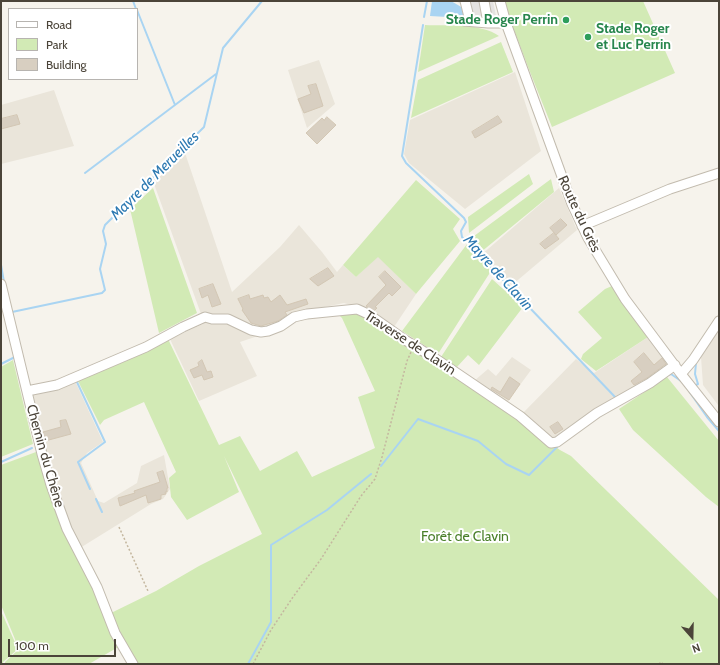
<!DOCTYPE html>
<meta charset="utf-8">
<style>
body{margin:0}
#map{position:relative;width:720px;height:665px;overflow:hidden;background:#f6f3ec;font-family:Cabin,sans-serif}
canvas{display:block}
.frame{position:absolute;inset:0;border:2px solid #4b4439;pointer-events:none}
.legend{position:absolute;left:8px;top:8px;width:130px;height:72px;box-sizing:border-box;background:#fff;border:1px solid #b7b4b0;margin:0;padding:5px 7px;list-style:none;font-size:12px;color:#4b4439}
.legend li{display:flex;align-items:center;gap:8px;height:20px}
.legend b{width:20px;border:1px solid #b7b4b0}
.north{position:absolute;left:672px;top:617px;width:40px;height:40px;-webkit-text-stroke:3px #fff;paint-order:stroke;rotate:160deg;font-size:11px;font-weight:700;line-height:16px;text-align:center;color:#4b4439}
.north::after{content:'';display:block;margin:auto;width:14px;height:18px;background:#4b4439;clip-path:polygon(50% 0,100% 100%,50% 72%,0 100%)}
.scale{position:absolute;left:8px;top:639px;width:108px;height:18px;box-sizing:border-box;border:2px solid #4b4439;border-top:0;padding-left:5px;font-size:12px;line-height:14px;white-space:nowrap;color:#4b4439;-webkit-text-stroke:3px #fff;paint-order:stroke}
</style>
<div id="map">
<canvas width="720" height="665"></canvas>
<div class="frame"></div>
<ul class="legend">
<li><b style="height:5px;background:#fff"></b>Road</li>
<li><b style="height:11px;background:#d2eab5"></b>Park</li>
<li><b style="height:11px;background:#d8cfc1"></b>Building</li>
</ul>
<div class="north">N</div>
<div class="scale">100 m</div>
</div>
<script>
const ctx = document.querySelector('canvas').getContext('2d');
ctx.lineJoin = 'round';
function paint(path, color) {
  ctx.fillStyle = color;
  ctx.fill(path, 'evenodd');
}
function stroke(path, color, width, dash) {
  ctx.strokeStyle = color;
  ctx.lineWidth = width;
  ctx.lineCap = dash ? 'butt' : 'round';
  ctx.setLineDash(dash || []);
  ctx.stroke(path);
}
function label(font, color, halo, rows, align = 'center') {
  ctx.font = font + ' Cabin,sans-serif';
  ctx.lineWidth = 4;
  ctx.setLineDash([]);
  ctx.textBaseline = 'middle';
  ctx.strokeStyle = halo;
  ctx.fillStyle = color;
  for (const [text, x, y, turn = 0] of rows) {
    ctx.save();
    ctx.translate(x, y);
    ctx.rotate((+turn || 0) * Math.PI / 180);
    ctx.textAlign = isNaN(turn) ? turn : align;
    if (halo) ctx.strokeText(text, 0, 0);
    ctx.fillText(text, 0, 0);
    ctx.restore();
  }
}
const residential = new Path2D(`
 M319,60L335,104L307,128L288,70Z
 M515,72L541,151L465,209L409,163L404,154L410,120Z
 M54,90L74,146L1,164V105Z
 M184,150L232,292L280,247L299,225L322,252L337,272L343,265L356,277L378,256L416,294L394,327L364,309L344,303L310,310L261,335L240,342L257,376L199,401L170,339L203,324L201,314L153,181Z
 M559,188L577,230L512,285L481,255Z
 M719,331V404L718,405L703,385L701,357Z
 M648,337L670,364L663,371L557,441H551L521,415L576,359L594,373Z
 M512,357L531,370L506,404L474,381L488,369L496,376Z
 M75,381L103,442L87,453L81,463L98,501L104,503L137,483L141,466L164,455L170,489L163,499L151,504L80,548L53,483L30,394Z`);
const green = new Path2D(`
 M505,1H643L675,73L552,127L528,67L505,6Z
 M425,25C448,26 481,23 499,36L418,72Z
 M501,42L513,72L411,118L418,80Z
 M529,174L533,184L469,233L468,217Z
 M551,179L554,192L481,252L470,239Z
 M416,180L460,219L453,229L460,241L416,294L378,257L356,277L343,265Z
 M153,188L197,313L159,333L130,209Z
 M467,244L491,271L438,354L402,331Z
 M492,279L523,307L479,365L468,355L457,367L441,357Z
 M612,286L648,337L596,371L581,359L583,354L602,338L578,312L605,289Z
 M356,312L446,368L560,450L571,456L719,600V664H136L111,613L156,591L199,566L262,534L224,456L239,492L187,520L171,497L169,478L176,472L144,402L104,420L100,425L77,379L168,339L219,445L240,436L260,471L297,451L312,477L375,448L358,397L375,391L342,318L337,313Z
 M13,360L33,444L1,457V367Z
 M667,377L719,441V507L706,497L633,430L619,409Z
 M36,452L66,533L91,582L120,646L89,664H5V662L19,649L1,605V465Z
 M1,611L18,649L3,662V664H1Z`);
const parking = new Path2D(`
 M456,1H493L496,16L466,18L463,6Z`);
const water = new Path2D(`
 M432,1H451L463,8L465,18L430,16Z`);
const stream = new Path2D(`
 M133,1L136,9
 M137,10L175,105
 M424,17L427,1
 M423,25L402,156L406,163L464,218L466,222L461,231L462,237L616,398
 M85,173L216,74
 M1,265L4,282
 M12,312L102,293L105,290L100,269L106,244L103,231L105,225L204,127L223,48L262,1
 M696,363L695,374L698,384L696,385
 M1,364L15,357
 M668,375L671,374L681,381
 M76,380L105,442L78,462L90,489
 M689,391L707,417L719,431
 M1,462L32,448
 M381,466L418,419L478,441L506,464L529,475L559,445
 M96,499L102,512
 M248,664L271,622V545L327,510L371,474`);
const building = new Path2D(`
 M316,84L323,106L304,113L298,99L311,94L308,86Z
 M17,115L20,124L1,129V119Z
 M498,116L502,122L475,138L472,132Z
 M327,117L336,125L317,144L306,133L322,118L324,120Z
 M561,219L567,225L556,235L550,228Z
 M554,233L559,239L545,249L540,244Z
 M328,268L334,276L318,286L310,279Z
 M385,271L401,287L392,296L389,293L375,307L377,308L374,311L366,306L386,285L379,277Z
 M213,284L221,304L212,307L208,295L202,298L199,289Z
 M249,295L250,299L263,295L264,298L268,297L271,302L280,295L287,305L306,299L308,304L285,312L287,315L278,321L261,326L251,323L242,310L243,309L238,299Z
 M644,353L654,365L662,358L666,364L647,378L634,385L631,381L642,372L634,362Z
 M202,360L207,372L211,371L213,377L204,380L202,375L194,378L190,370L199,366L198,363Z
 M510,377L520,384L509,400L491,389L492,387L500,392Z
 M66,420L71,434L45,441L43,432L61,427L60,421Z
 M558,422L563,429L555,434L550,427Z
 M163,471L168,488H167V492H165L166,494L161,495V499L148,503L146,495L120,506L118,498L135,493L134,491L160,482L157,473Z`);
const path = new Path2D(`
 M119,527L148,591
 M253,664L271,630L293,597L321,559L361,496L375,479L382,457L407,361L411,352
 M659,664L661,662L663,664`);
const minor = new Path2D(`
 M465,1L470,21
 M484,1L488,23
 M500,1L506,23L572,204L588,238L625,299L681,374L719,422
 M464,21L488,23H506
 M582,226L670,189L719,173
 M1,284L42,454L51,485L67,529L97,587L115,633L133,664
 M681,374L693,360L719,321
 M27,391L57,385L146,347L183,327L205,317L212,319H228L251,330L261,332L268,331L281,326L294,317L307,314L357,309L368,314L405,340L436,359L520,416L551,443L557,442L597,413L650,383L675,365`);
const markers = [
 [566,20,4,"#2e9e5b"],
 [588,37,4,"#2e9e5b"]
];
const leisureNames = [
 ["Stade Roger Perrin",558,20],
 ["Stade Roger",596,29,"left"],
 ["et Luc Perrin",596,45,"left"]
];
const streetNames = [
 ["Route du Grès",579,214,65],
 ["Traverse de Clavin",410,343,33],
 ["Chemin du Chêne",45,456,74]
];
const parkNames = [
 ["Forêt de Clavin",465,537]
];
const waterNames = [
 ["Mayre de Merueilles",155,176,-45],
 ["Mayre de Clavin",498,273,48]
];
paint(residential, '#eae5da');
paint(green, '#d2eab5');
paint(parking, '#e5e3e0');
paint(water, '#a9d4f2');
stroke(stream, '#a9d4f2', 2);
paint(building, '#d8cfc1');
stroke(building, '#d3c7b4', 1);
stroke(minor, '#c2bbae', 11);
stroke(path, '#c4b79f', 1.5, [2, 2]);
stroke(minor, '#fff', 9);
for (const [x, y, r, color] of markers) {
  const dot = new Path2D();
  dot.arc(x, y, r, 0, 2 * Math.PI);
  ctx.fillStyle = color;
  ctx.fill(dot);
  stroke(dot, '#fff', 1.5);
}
label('bold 14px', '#27864d', '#fff', leisureNames, 'right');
label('14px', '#4b4439', '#fff', streetNames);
label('14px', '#4a7f2a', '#fff', parkNames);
label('italic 15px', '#2e7ab2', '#fff', waterNames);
</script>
